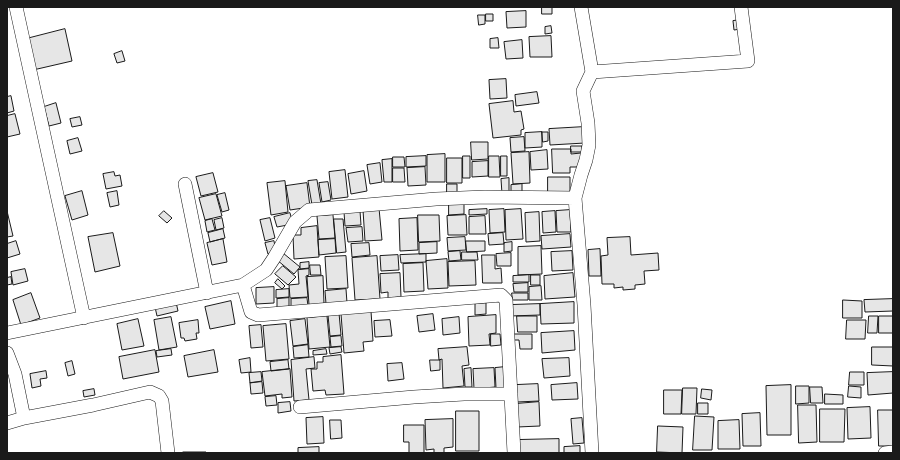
<!DOCTYPE html>
<style>
body{margin:0}
#map{position:relative;width:900px;height:460px;overflow:hidden;background:#fff;font-family:Quicksand,sans-serif}
canvas{display:block}
.frame{position:absolute;inset:0;border:8px solid #1a1a1a;pointer-events:none}
</style>
<div id="map">
<canvas width="900" height="460"></canvas>
<div class="frame"></div>
</div>
<script>
const ctx = document.querySelector('canvas').getContext('2d');
ctx.lineJoin = 'round';
function paint(path, color) {
  ctx.fillStyle = color;
  ctx.fill(path, 'evenodd');
}
function stroke(path, color, width, dash) {
  ctx.strokeStyle = color;
  ctx.lineWidth = width;
  ctx.lineCap = dash ? 'butt' : 'round';
  ctx.setLineDash(dash || []);
  ctx.stroke(path);
}
const building = new Path2D(`
 M542,7H552V14H542Z
 M526,11V27L507,28L506,12Z
 M486,14H493V21H486Z
 M478,15H485V24L479,25Z
 M740,20L741,29L734,30L733,21Z
 M551,26L552,33L545,34V27Z
 M65,29L72,61L33,70L26,39Z
 M551,36L552,57H530L529,37Z
 M498,38L499,48H490V39Z
 M522,40L523,58L506,59L504,42Z
 M122,51L125,61L117,63L114,54Z
 M506,79L507,98L490,99L489,80Z
 M537,92L539,103L516,106L515,95Z
 M11,96L14,111L7,113V97Z
 M513,101L514,112L521,111L524,129L521,130V135L493,138L489,104Z
 M56,103L61,123L49,126L44,107Z
 M15,114L20,134L7,137V116Z
 M80,117L82,125L72,127L70,119Z
 M584,127L585,143L550,145L549,129Z
 M542,132V147L525,148V133Z
 M542,132H548V141L543,142Z
 M524,137L525,151L511,152L510,138Z
 M78,138L82,151L70,154L67,141Z
 M471,142H488V159L472,160Z
 M571,146H582V152H571Z
 M552,149H571V154L581,153V167H570V173H553Z
 M547,150L548,169L531,170L530,152Z
 M529,152L530,183L513,184L511,153Z
 M445,154V182H427V155Z
 M426,156V166L406,167V157Z
 M463,156H470V178H463Z
 M489,156H499L500,177H489Z
 M501,156H507V176H501Z
 M393,157H404L405,167H393Z
 M447,158H462V183H447Z
 M392,159V182H384L382,160Z
 M488,161V176L472,177V162Z
 M380,163L382,182L370,184L367,165Z
 M425,167L426,185L408,186L407,168Z
 M393,168H404L405,182H393Z
 M345,170L348,197L332,199L329,172Z
 M364,171L367,191L351,194L348,174Z
 M114,172L115,176L120,175L122,186L106,189L103,174Z
 M213,173L218,192L201,196L196,177Z
 M548,177H570V194L548,195Z
 M509,178V194H502L501,179Z
 M317,180L321,204L312,205L308,181Z
 M285,181L288,212L271,215L267,183Z
 M328,182L331,200L322,202L319,183Z
 M307,183L310,207L290,210L286,186Z
 M447,184H457V194H447Z
 M522,184V193H511V185Z
 M82,191L88,215L72,220L65,196Z
 M117,191L119,205L110,207L107,193Z
 M225,193L229,210L222,212L217,195Z
 M216,194L222,216L205,220L199,198Z
 M449,204H464V214L449,215Z
 M379,208L382,240L365,241L363,210Z
 M487,209V214L469,215V210Z
 M504,209L505,232L490,233L489,210Z
 M521,209L523,239L506,240L505,210Z
 M570,210L571,232H557L556,211Z
 M7,211L13,236L7,237Z
 M164,211L172,218L167,223L159,216Z
 M360,211L361,225L345,226L344,212Z
 M555,211L556,232L543,233L542,212Z
 M539,212L540,241L526,242L525,213Z
 M290,213L293,224L277,227L274,217Z
 M333,215L335,238L319,239L317,216Z
 M418,215H439L440,241L419,242Z
 M466,215L467,235H448L447,216Z
 M485,216L486,234H469V217Z
 M222,218L224,228L216,230L214,220Z
 M270,218L275,238L265,241L260,220Z
 M417,218L418,250L400,251L399,219Z
 M212,219L215,230L207,232L205,221Z
 M334,219H343L346,252L337,253Z
 M317,226L319,257L294,259L293,235H301V228Z
 M362,227L363,241L348,242L346,228Z
 M223,229L225,238L210,242L208,233Z
 M113,233L120,266L95,272L88,237Z
 M503,233L504,244L489,245L488,234Z
 M570,234L571,247L542,249L541,236Z
 M465,237L466,250L448,251L447,238Z
 M630,237L631,255L658,253L659,270L644,271L645,284L635,285V289L623,290V287L614,288V284H602L601,256L608,255L607,238Z
 M223,239L227,262L212,265L207,243Z
 M335,239L336,253L319,255L318,240Z
 M16,241L20,254L7,258V244Z
 M274,241L276,252L268,254L265,243Z
 M466,241H485V251L467,252Z
 M437,242V253L419,254V243Z
 M512,242V251L504,252V243Z
 M369,243L370,255L352,257L351,244Z
 M541,246L542,274L518,275V247Z
 M600,249L601,276H589L588,250Z
 M460,251L461,260L449,261L448,252Z
 M572,251L573,270L552,271L551,252Z
 M462,252H477L478,260H462Z
 M283,253L300,267L294,274L277,260Z
 M511,253V266H497L496,254Z
 M426,254V262L401,263L400,255Z
 M398,255L399,270L381,271L380,256Z
 M482,255H495V269L501,268L502,283H483Z
 M346,256L348,288L327,289L325,257Z
 M377,256L380,299L355,300L352,258Z
 M447,259L448,288L428,289L426,261Z
 M475,261L476,285L449,286L448,262Z
 M309,262V268L300,269V263Z
 M423,263L424,291L404,292L403,264Z
 M310,265H320L321,275H311Z
 M283,266L296,277L288,285L275,274Z
 M25,269L28,281L13,285L11,272Z
 M309,269V275L306,276L308,297L290,298L289,285L299,284L298,270Z
 M400,273L401,297L388,298V292L381,293L380,274Z
 M573,273L575,297L545,299L544,276Z
 M529,275V282H513V276Z
 M531,275H540V285H531Z
 M323,276L324,304L309,305L307,277Z
 M11,277L12,284L7,285V278Z
 M278,279L285,286L282,289L275,283Z
 M528,283V292H514L513,284Z
 M541,286L542,300H529V287Z
 M274,287V303L256,304V288Z
 M289,289V297L276,298V290Z
 M346,289L347,303L326,304L325,291Z
 M31,293L40,318L21,325L13,300Z
 M512,293H528V300H513Z
 M289,298V308L277,309V299Z
 M307,298L308,306L291,307V299Z
 M893,299V311L865,312L864,300Z
 M843,300L862,301V318H843Z
 M231,301L235,324L210,329L205,307Z
 M176,302L178,311L157,316L155,307Z
 M574,302V323L541,324L540,304Z
 M486,303V314L475,315V304Z
 M540,304V315L510,316V305Z
 M371,311L373,341L363,342L364,351L344,353L341,314Z
 M339,313L341,335L330,336L328,315Z
 M433,314L435,330L419,332L417,316Z
 M496,315V333L489,334L490,345L469,346L468,317Z
 M327,316L330,347L309,349L307,318Z
 M517,316H537V332H518Z
 M869,316H878L877,333H868Z
 M879,316H893V333H879Z
 M171,317L177,347L159,350L154,320Z
 M459,317L460,333L443,335L442,319Z
 M138,319L144,346L122,350L117,324Z
 M305,319L308,344L293,346L290,321Z
 M198,320L199,333H196L197,339L185,341L184,338H181L179,323Z
 M390,320L392,336L375,337L374,321Z
 M847,320H866L865,339H846Z
 M286,324L289,359L266,361L263,326Z
 M261,325L263,347L251,348L249,326Z
 M574,331L575,350L542,353L541,333Z
 M491,334H500L501,345L491,346Z
 M514,334H532V349H520L519,340H514Z
 M341,336L342,346L331,347L330,337Z
 M308,345L309,357L294,358L293,347Z
 M341,347L342,352L330,354L329,348Z
 M467,347L469,365L462,366L464,386L443,388L442,359L439,360L438,349Z
 M872,347H893V366L872,365Z
 M171,349L172,355L157,357L156,351Z
 M326,349L327,354L313,355V351Z
 M155,350L159,372L123,379L119,357Z
 M214,350L218,372L188,377L184,356Z
 M341,355L344,394L326,395L325,390L313,391L311,369H317V362H323V357Z
 M314,357L315,368L306,369L309,400L294,401L291,360Z
 M250,358L251,372L241,373L239,360Z
 M569,358L570,376L544,378L542,359Z
 M288,360L289,369L271,371L270,362Z
 M430,360H440V370L431,371Z
 M72,361L75,374L68,376L65,363Z
 M402,363L404,379L388,381L387,364Z
 M505,367L506,388H496L495,368Z
 M471,368L472,387H465L464,369Z
 M494,368L495,387L474,389L473,369Z
 M290,369L292,397L282,398V394L265,396L262,372Z
 M46,371L47,378L40,379L41,386L32,388L30,374Z
 M261,372L262,381L250,383L249,373Z
 M850,372H864V385H849Z
 M893,372V393L868,395L867,373Z
 M262,382L263,393L251,394L250,383Z
 M577,383L578,399L552,400L551,385Z
 M538,384L539,401L517,402L516,385Z
 M791,385V435H767L766,386Z
 M796,386H809V403L796,404Z
 M849,386L861,387V398L848,397Z
 M810,387H822L823,403H811Z
 M683,388H697L696,414H682Z
 M94,389L95,395L84,397L83,391Z
 M702,389L712,390L711,400L701,398Z
 M664,390H682L681,414H664Z
 M825,394L843,395V404H825Z
 M276,396L277,405L266,406L265,397Z
 M290,402L291,411L278,413V403Z
 M539,402L540,426L517,427L515,404Z
 M698,403H708V414H698Z
 M798,405H816L817,442L799,443Z
 M870,407L871,438L848,439L847,408Z
 M820,409H845L844,442H820Z
 M878,410H893V446H879Z
 M456,411H479V451H456Z
 M760,413L761,446H743L742,414Z
 M695,416L714,417L712,450H693Z
 M323,417L324,443L307,444L306,418Z
 M582,418L584,443L573,444L571,419Z
 M453,419V447L444,448V453H434V449L426,450L425,420Z
 M330,420H341L342,438L331,439Z
 M739,420L740,449H718V421Z
 M404,425H424V453H409V442H404Z
 M658,426L683,427L682,453L657,452Z
 M559,439V453H517L516,440Z
 M580,446V453H564V447Z
 M319,447V453H298V448Z
 M183,452H206V453H183Z`);
const minor = new Path2D(`
 M16,7L84,318
 M581,7L592,72L583,91L588,123L589,145L586,160L581,175L575,198L584,305L592,453
 M592,72L748,61L741,7
 M185,184L207,293
 M243,285L251,312L258,315L501,295L506,300L514,453
 M7,333L243,285L266,270L274,258L295,222L309,210L436,199L485,197L575,198
 M7,353L15,374L24,418L93,405L150,392L159,396L162,401L168,453
 M300,407L414,397L464,394H511
 M7,423L24,418
 M885,453L893,452`);
paint(building, '#e6e6e6');
stroke(building, '#1a1a1a', 1);
stroke(minor, '#1a1a1a', 14);
stroke(minor, '#fff', 13);
</script>
